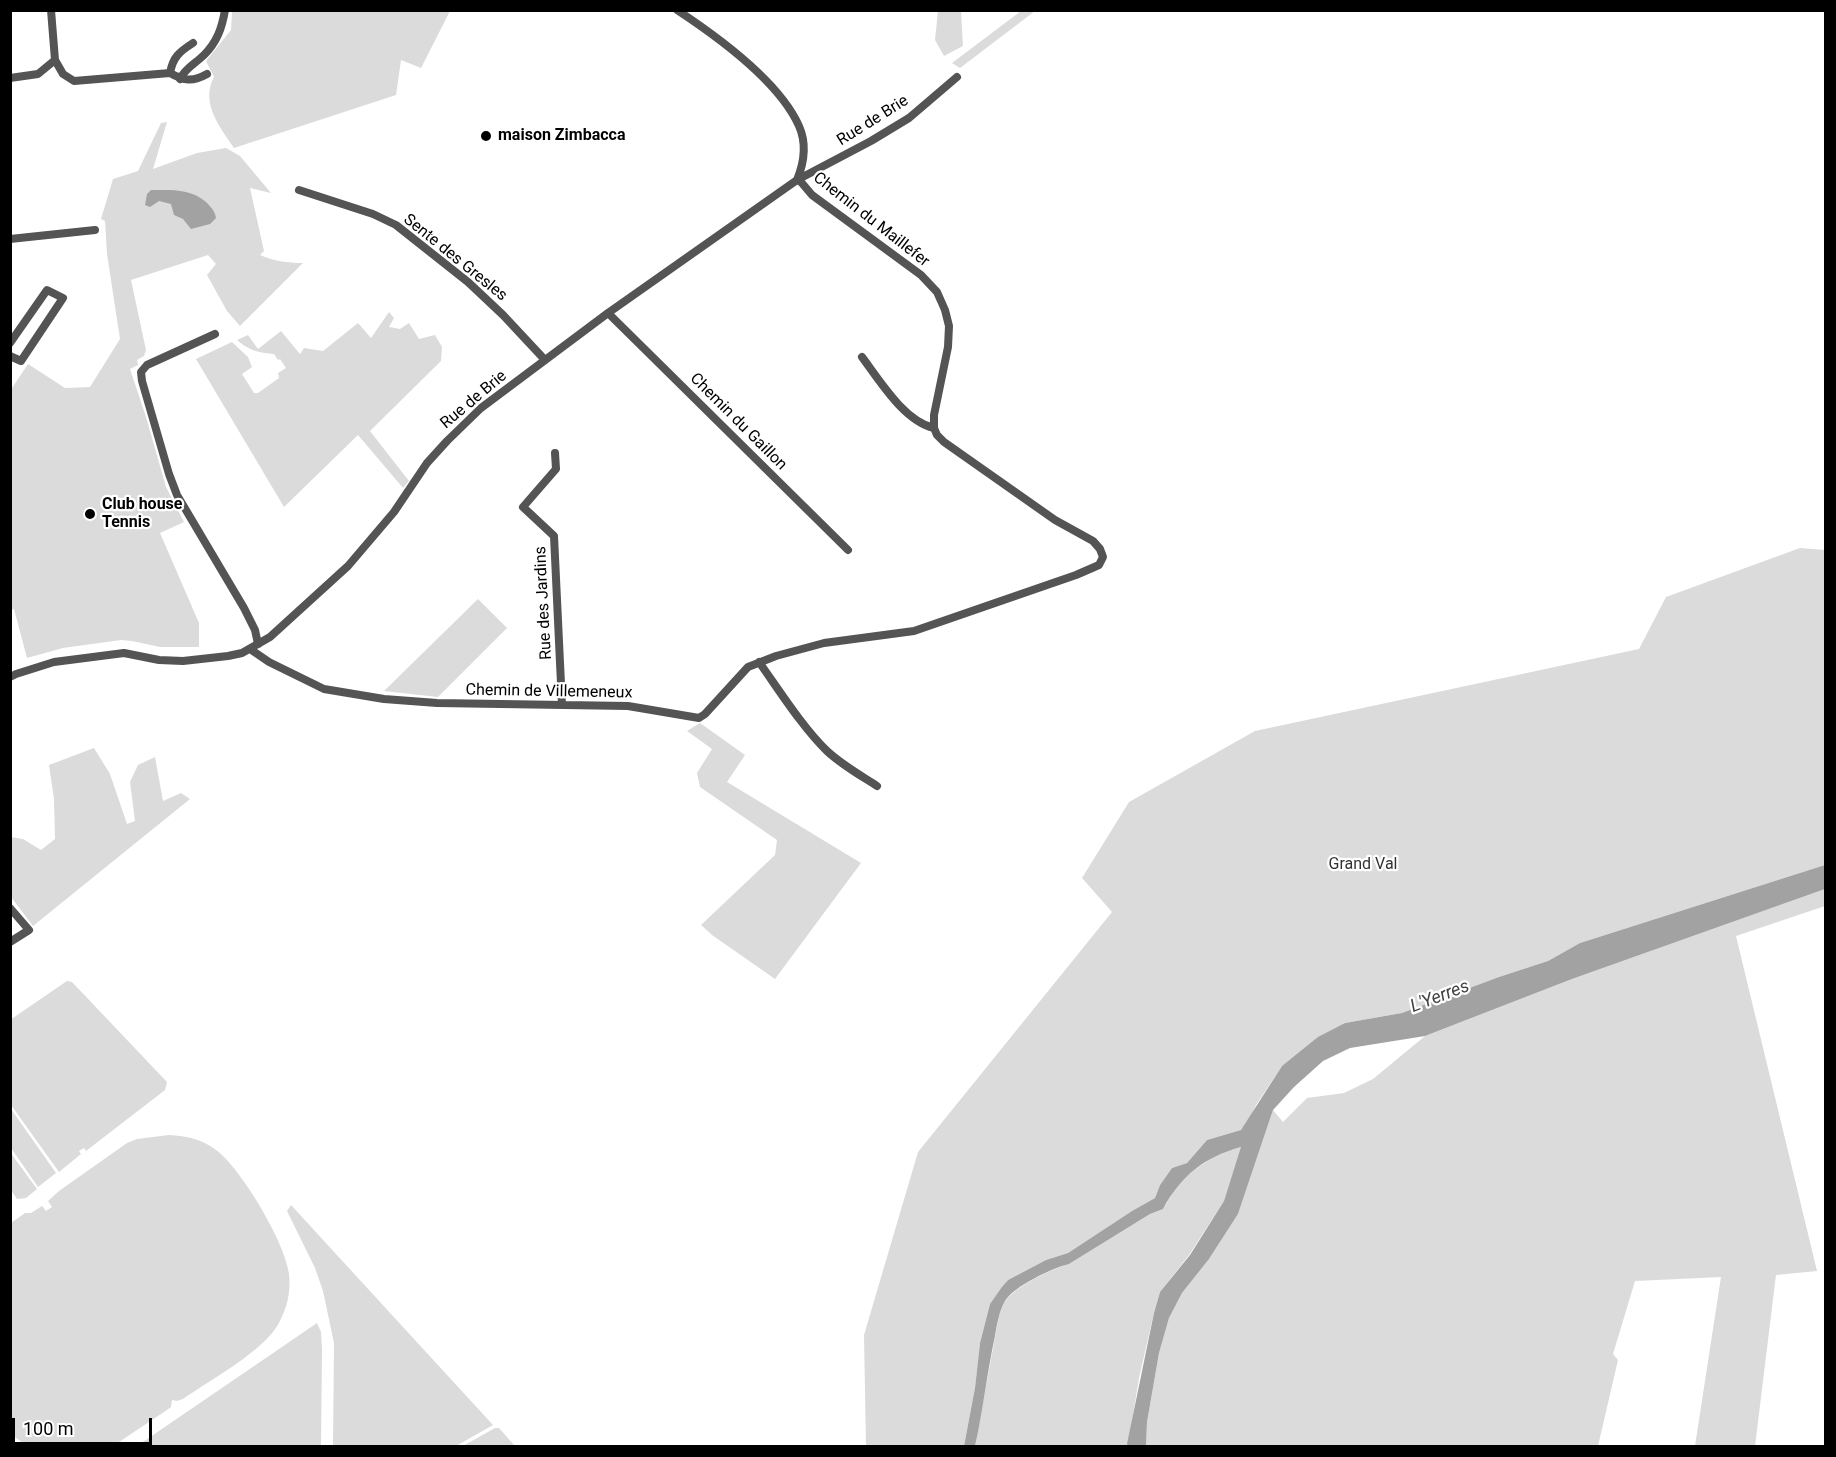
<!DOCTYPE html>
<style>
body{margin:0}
#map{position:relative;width:1836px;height:1457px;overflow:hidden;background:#fff;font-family:Roboto,sans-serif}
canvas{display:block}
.frame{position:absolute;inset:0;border:12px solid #000;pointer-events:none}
.scale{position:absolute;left:12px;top:1418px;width:140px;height:27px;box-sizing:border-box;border:3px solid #000;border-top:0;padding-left:8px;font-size:18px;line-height:21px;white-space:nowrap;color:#000;-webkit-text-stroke:4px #fff;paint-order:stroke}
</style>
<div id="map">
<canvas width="1836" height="1457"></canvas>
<div class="frame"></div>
<div class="scale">100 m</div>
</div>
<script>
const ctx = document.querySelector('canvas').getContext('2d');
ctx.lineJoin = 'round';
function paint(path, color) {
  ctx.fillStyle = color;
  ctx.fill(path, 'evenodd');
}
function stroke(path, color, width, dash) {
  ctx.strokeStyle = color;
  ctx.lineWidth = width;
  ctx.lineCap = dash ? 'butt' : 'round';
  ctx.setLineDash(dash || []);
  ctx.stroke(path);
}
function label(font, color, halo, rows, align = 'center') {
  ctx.font = font + ' Roboto,sans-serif';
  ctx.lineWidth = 4.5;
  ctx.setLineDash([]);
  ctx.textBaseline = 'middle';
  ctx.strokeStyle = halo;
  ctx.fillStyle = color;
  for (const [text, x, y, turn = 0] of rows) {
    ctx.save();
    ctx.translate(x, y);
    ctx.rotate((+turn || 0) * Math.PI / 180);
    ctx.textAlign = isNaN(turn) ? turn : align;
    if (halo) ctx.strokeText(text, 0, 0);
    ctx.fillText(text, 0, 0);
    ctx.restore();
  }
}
const green = new Path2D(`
 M232,11V10L450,11L421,68L401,60L396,95L234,148C220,127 200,103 214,77L206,61L231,30Z
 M938,11H961L963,46L944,56L935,40Z
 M1021,11H1035L960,68L952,63Z
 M167,122L153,169L197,153L226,148L240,156L271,193L250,188L264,251L260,255C273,261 288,263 303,263L240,326L227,311L207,275L216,264L208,255L131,280L146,350L144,356L137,360L138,365L130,369L146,417L166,487L184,522L160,533L199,623V647H160L132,641L121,640L63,648L27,658L14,609L11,610L10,391L28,364L65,388L90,387L120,339L107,254L105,221L101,219L113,179L138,171L161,123Z
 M389,312L394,318L389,327L400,329L409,323L419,339L435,335L442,347L441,361L370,431L409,481L403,488L358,435L284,507L196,359L232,342L248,357L252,367L242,374L254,393H258L279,378L278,373L286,368L280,359L278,360L274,354C259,353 248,350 237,340L248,335L258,349L281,331L300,354L304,348L323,351L358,323L371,338Z
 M1800,548L1825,550V865L1580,943L1548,961L1499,977L1402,1013L1345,1023L1282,1066L1256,1105L1249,1120L1241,1130L1207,1140L1187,1163L1172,1168L1160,1185L1155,1198L1132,1211L1068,1253L1046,1260L1008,1280L990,1304L980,1343L975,1388L964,1446H866L864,1335L918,1152L1112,912L1082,878L1129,802L1255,731L1639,649L1666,597Z
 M478,599L507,628L438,697L384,691Z
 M700,723L745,755L727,782L861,863L775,979L712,935L701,925L775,855L777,840L700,787L697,773L712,749L687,731Z
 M94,748L110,774L127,824L135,821L130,782L138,765L155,757L163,801L181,793L190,799L33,926L11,897V837L23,839L41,850L55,839L54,799L49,765Z
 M1825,889V906L1736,936L1817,1271L1776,1275L1755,1446H1695L1721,1277L1635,1281L1613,1354L1618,1360L1598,1446H1146L1147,1422L1159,1353L1169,1318L1182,1293L1209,1259L1238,1214L1273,1110L1283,1122L1307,1098L1344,1093L1373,1079L1425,1036L1572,979Z
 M67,981L72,982L167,1082L165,1090L86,1151L84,1148L79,1151L81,1154L59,1172L11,1105L10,1020Z
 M11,1109L56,1173L38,1187L11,1148Z
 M169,1135C187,1136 202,1139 216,1150C241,1168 286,1244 289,1274C291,1292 287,1308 279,1323C264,1351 210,1380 183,1399L177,1401L172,1400L171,1407L164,1412L113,1446H27L11,1434V1223L25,1213H31L42,1206L46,1211L52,1207L48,1201L59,1191L127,1143L137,1139Z
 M1242,1147L1224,1201L1189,1255L1160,1292L1154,1313L1139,1378L1128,1446H975L999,1316C1001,1311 1003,1303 1007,1299C1018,1285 1052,1269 1069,1264L1150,1214L1163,1209L1181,1180L1200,1166L1219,1153Z
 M10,1152L37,1189L26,1198L17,1199L11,1190Z
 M291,1205L493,1425L456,1446H333L334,1343L323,1291L315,1268L287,1211Z
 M317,1323L321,1332L322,1349L321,1446H137Z
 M495,1428H499L515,1446H463Z`);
const water = new Path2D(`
 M151,190C170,190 190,188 206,202C211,207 215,211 216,218L210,224L191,229L183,219L174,215L171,204L159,201L150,207L145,205L147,194Z
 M1825,865V889L1572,979L1425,1036L1350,1048L1323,1061L1294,1087L1273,1110L1238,1214L1209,1259L1182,1293L1169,1318L1159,1353L1147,1422L1146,1446H1128L1127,1444L1154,1313L1160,1292L1190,1255L1224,1201L1241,1147C1204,1157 1181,1176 1163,1209L1150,1214L1069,1264C1053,1268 1014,1286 1005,1301C999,1311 997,1325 995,1336C987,1373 983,1410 975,1446H964L975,1388L980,1343L990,1304L1002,1287L1008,1280L1046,1260L1068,1253L1132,1211L1155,1198L1160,1185L1172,1168L1187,1163L1207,1140L1241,1130L1282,1066L1318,1037L1345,1023L1402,1013L1499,977L1548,961L1580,943Z`);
const minor = new Path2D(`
 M51,10L55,60L63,74L74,81L170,73C184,81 193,82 207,74
 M677,10C718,37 779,81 799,126C807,144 804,163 797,180
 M170,73C173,57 179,52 193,43
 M10,78L38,74L55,60
 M180,79C185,68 196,63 204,55C217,42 222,28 225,10
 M299,190L373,214L396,225L468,282L503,315L545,360
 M10,239L95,230
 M608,313L848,550
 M215,334L147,365L141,372L142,381L169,474L177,495L244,608L255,630L258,644
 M10,343L47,290L63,298L21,361L10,356
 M862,357C880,381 904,421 934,428
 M555,453L556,469L523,507L554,536L562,705
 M250,649L269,662L324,689L384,699L437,703L628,706L699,718L705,714L748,667L776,656L824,643L914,631L1076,575L1099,565L1103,557L1100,549L1093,541L1055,520L944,442L937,435L934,428V415L948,347L949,326L945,310L937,292L921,275L812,195L801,182L797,180
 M759,662C779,690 803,728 827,751C842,765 860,775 877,786
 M10,677L16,674L54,662L124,653L159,660L183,661L228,656L242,653L270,637L348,566L394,512L427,463L447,441L481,408L608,313L797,180L871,141L909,118L957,77
 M10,908L29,930L10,942`);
const markers = [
 [486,136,6,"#000"],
 [90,514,6,"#000"]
];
const streetNames = [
 ["Rue de Brie",873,121,-32],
 ["Chemin du Maillefer",871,220,38],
 ["Sente des Gresles",455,258,39],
 ["Rue de Brie",474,400,-40],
 ["Chemin du Gaillon",738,422,45],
 ["Rue des Jardins",544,603,-93],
 ["Chemin de Villemeneux",549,692,1]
];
const poiNames = [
 ["maison Zimbacca",498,136],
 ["Club house",102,505],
 ["Tennis",102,523]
];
const parkNames = [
 ["Grand Val",1363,865]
];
const waterNames = [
 ["L'Yerres",1440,997,-21]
];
paint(green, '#dbdbdb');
paint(water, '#a2a2a2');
stroke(minor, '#545454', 8);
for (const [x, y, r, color] of markers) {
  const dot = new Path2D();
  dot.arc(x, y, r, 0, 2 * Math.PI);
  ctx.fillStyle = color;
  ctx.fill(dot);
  stroke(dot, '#fff', 2);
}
label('16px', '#000', '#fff', streetNames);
label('bold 16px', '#000', '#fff', poiNames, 'left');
label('16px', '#323232', '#fff', parkNames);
label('italic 18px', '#434343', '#fff', waterNames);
</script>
